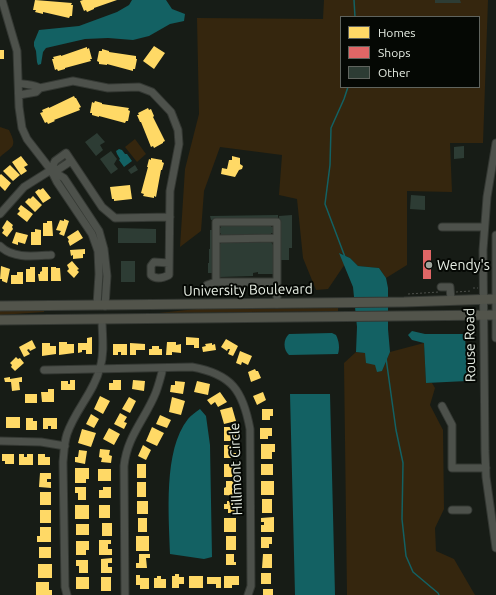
<!DOCTYPE html>
<style>
body{margin:0}
#map{position:relative;width:496px;height:595px;overflow:hidden;background:#171c16;font-family:Ubuntu,sans-serif}
canvas{display:block}
.legend{position:absolute;left:340px;top:16px;width:140px;height:72px;box-sizing:border-box;background:#050804;border:1px solid #60645e;margin:0;padding:5px 7px;list-style:none;font-size:12px;color:#e8efe5}
.legend li{display:flex;align-items:center;gap:8px;height:20px}
.legend b{width:20px;border:1px solid #60645e}
</style>
<div id="map">
<canvas width="496" height="595"></canvas>
<ul class="legend">
<li><b style="height:11px;background:#ffd966"></b>Homes</li>
<li><b style="height:11px;background:#e06666"></b>Shops</li>
<li><b style="height:11px;background:#2d3c34"></b>Other</li>
</ul>
</div>
<script>
const ctx = document.querySelector('canvas').getContext('2d');
ctx.lineJoin = 'round';
function paint(path, color) {
  ctx.fillStyle = color;
  ctx.fill(path, 'evenodd');
}
function stroke(path, color, width, dash) {
  ctx.strokeStyle = color;
  ctx.lineWidth = width;
  ctx.lineCap = dash ? 'butt' : 'round';
  ctx.setLineDash(dash || []);
  ctx.stroke(path);
}
function label(font, color, halo, rows, align = 'center') {
  ctx.font = font + ' Ubuntu,sans-serif';
  ctx.lineWidth = 4;
  ctx.setLineDash([]);
  ctx.textBaseline = 'middle';
  ctx.strokeStyle = halo;
  ctx.fillStyle = color;
  for (const [text, x, y, turn = 0] of rows) {
    ctx.save();
    ctx.translate(x, y);
    ctx.rotate((+turn || 0) * Math.PI / 180);
    ctx.textAlign = isNaN(turn) ? turn : align;
    if (halo) ctx.strokeText(text, 0, 0);
    ctx.fillText(text, 0, 0);
    ctx.restore();
  }
}
const green = new Path2D(`
 M324,0H488L483,143H450L452,192L407,191V265L386,278L379,268L358,266L350,258L340,253L345,264L328,289L316,290L303,258L297,199L279,195L282,155L220,147L204,191L201,231L180,247L185,169L199,114L197,18L323,19ZM341,17H479V87H341Z
 M0,127L9,130C18,148 12,146 0,157Z
 M135,139L146,154L137,162L125,147Z
 M338,308V311L159,313L196,309Z
 M0,311H44V312L0,315Z
 M424,343L426,383H432L435,388L430,405L443,430L444,509L435,528L436,551L454,559L475,595H347L344,363L356,352L365,353L375,365L382,371L390,352Z`);
const water = new Path2D(`
 M132,0H166L172,9L185,14L184,21L170,24L149,36L133,40L108,38L85,39L46,48L43,52L41,64L38,65L37,62L36,51L34,46V42L39,30L79,26L117,12L129,5Z
 M119,149L122,150L125,154H127L132,161L124,167L119,160L120,159L117,154L116,151Z
 M339,253L350,258L358,266L379,268L386,278L388,288V329L390,352L382,371L377,372L375,365L366,363L365,353L356,352L357,327L353,287Z
 M412,331L425,334H465L467,381L426,383L424,343L412,340L408,335Z
 M332,333L336,335C339,341 340,348 338,354L289,355C283,350 283,339 289,334Z
 M290,394H330L335,595H295Z
 M200,409L206,416L210,445L212,557L204,559L170,554C169,516 163,450 188,419C191,415 196,412 200,409Z`);
const homes = new Path2D(`
 M35,0L72,3L71,5H73L72,16H70L69,18L43,12V14L35,12L36,10H33Z
 M83,0H117L94,8V9L87,12L86,10L84,11L80,1Z
 M154,46L165,53L154,69L143,61Z
 M87,47V49L89,48L92,59H90L91,61L65,68V69L58,71L57,69L55,70L52,59H54L53,57L61,55V56Z
 M102,49L109,51V52L136,56V59H137L135,69H133V71L107,64V65L99,64V62L97,61L99,51H102Z
 M0,50H4V59H0Z
 M74,96L75,98H76L81,107L79,108L80,110L54,120L55,121L48,124L47,122L45,123L40,113L43,112L42,110L49,107V108Z
 M95,101L102,103V104L129,108L128,110L130,111L128,121H126L125,123L99,116V117L92,115V113H90L92,102L94,103Z
 M148,108L149,110L151,109L154,116L153,117L165,141L163,142V143L154,148L153,146L151,147L141,122H140L137,115H139L138,113Z
 M21,156L28,165L24,167L27,171L21,175L12,162Z
 M232,156L240,158V164L243,166L242,169L239,170L235,177L221,174L222,168L227,169L229,160H232Z
 M151,158L162,160V162L164,163L162,170H161L156,197L154,196V198L143,196L144,194L141,193L148,167H147L149,159L151,160Z
 M10,165L20,175L13,181L3,171Z
 M1,174L11,183L5,191L0,186V175Z
 M130,185L132,199L114,201V199H112L110,187Z
 M43,188L51,198L43,203L35,192L39,189L40,190Z
 M33,196L42,205L35,212L25,202L29,198L30,199Z
 M21,205L33,214L27,222L17,214L20,211L18,209Z
 M64,219L69,221L64,236L59,234L61,231L56,230L60,220L64,221Z
 M7,220L13,225L12,227L13,229L7,237L2,233L4,230L2,228Z
 M47,221H52L53,236H43V223H47Z
 M35,229L41,230V245H31V232H35Z
 M78,230L83,238L70,246L68,241L69,240L67,237Z
 M16,232L28,235L25,244L18,242V245L12,243Z
 M85,249V254H83V258L73,259V255L71,256L70,250Z
 M72,261L79,269L77,270L79,272L74,278L67,271L69,269L67,265Z
 M1,266L10,269L7,283L2,281V279H0Z
 M30,267H35V282H26V269H30Z
 M42,267H48V281H39L38,274H40V272L42,271Z
 M51,267H56V268H60L61,281H51Z
 M17,272H23V284H11V275H17Z
 M92,337V354H86V350H82V352L78,353V343H87V338Z
 M186,337L199,338V348H194V345H186Z
 M226,339L238,346L233,356L228,354L230,349H228L227,351L221,347Z
 M32,340L36,348L30,351L29,349L27,350L30,354L24,357L19,347Z
 M59,342H67V344H74V353L59,355Z
 M167,342H176V345L181,344V353L172,352V355H166Z
 M42,343H50V346H56V354L42,356Z
 M130,343L145,344V350H136V355H130Z
 M212,343V345L215,344L216,350L203,352L202,347L206,346L205,344Z
 M113,344H127V355H121V352H118V355H113Z
 M152,346H159V349H162V355H149V349H152Z
 M240,351L252,356L248,365L242,362L241,365L236,363Z
 M16,357L18,359L20,358L24,363L15,371L11,367L12,365L10,363Z
 M255,369L256,371H258L261,378L251,382L248,372Z
 M10,377V379L22,377V382H19L20,390L12,391L11,382H5L4,378Z
 M70,380H75V390H61V381H68V384H70Z
 M113,380H121V390H109V383H113Z
 M133,380L145,381L144,391L132,389Z
 M175,381L185,382L183,394L170,392L171,385H175Z
 M197,381L210,384L208,395L194,392Z
 M48,389H54V402H42L41,392H48Z
 M220,392L227,402L218,407L215,402L211,405L207,400Z
 M263,392L266,400L257,405L253,396Z
 M25,394H37V403H25Z
 M100,396L110,401L103,414L94,409Z
 M129,397L136,401L130,413L122,409Z
 M172,397L185,401L181,415L169,412Z
 M232,407L236,421L224,424L220,410Z
 M262,409H273V416H270V420H262Z
 M120,413L127,417L124,422L127,423L124,429L114,424Z
 M91,414L99,419L94,428L86,424Z
 M160,415L171,420L167,428L156,424Z
 M6,417H20V428H6Z
 M26,418H33V421H37V430H26Z
 M43,418H57V429H51V426H48V429H43Z
 M152,427L164,433L157,446L146,441Z
 M224,427H236V441H224Z
 M109,428L120,434L114,445L103,439Z
 M260,428H272V436H268V439H260Z
 M82,429L96,433L91,447L78,443Z
 M261,444H275V452H272V459H261Z
 M143,445L151,450L146,460L138,456Z
 M224,445H233V453H236V458H224Z
 M100,449L110,450L109,455L112,456L111,463L101,462L102,458L99,457Z
 M79,450L87,451L85,464L75,462V457H78Z
 M2,454H14V464H5V461H2Z
 M19,454H24V457H27V454H33V465H19Z
 M38,454H45V457H50V465H38Z
 M137,464H146V478H137Z
 M224,464H236V477H224Z
 M261,464H273V475H261Z
 M75,468H89V479H86V483H75Z
 M98,469H111V481H98Z
 M40,473H51V479H47V482H51V488L39,487Z
 M226,481H235V490L237,491V496L224,495V488L226,487Z
 M261,481H274V495H261Z
 M137,482H146V497H137Z
 M75,487H86V500H78V493H75Z
 M103,487H111V498H99V490H103Z
 M40,492H51V505H40Z
 M262,499H272V513H262Z
 M137,501H148V514H137Z
 M227,501H236V513H228V509H224V504H227Z
 M75,505H89V519H75Z
 M99,505H110V518H99Z
 M40,510H51V523H40Z
 M274,517V532H261V525H264V522H261V518Z
 M138,518H147V532H138Z
 M224,518H236V532H224Z
 M102,523H112V536H102Z
 M76,524H89V535H76Z
 M40,527H51V542H37V536H40Z
 M136,536H149V551H136Z
 M226,536H236V550H226Z
 M261,537H272V544H269V548H261Z
 M99,540H111V544H108V549H112V555H99Z
 M76,541H89V550H86V555H76Z
 M39,547H51V558H39Z
 M139,554H150V558H146L147,568H136V563H139Z
 M226,554H234V562H236V565H226Z
 M263,554H272V568H262Z
 M112,558V563H108V567H112V573H101V559Z
 M76,560H88V573H79V566H76Z
 M38,564H52V578H38Z
 M261,573H271V584H261Z
 M175,574H179V577H184V584H179V588H172V576H175Z
 M136,575H140V578H149V589H140V585H136Z
 M157,576H161V579H166V588H154V578H157Z
 M189,576H203V588H189Z
 M224,576H239V585H232V588H224Z
 M76,577H89V589H76Z
 M101,577H111V591H101Z
 M207,577H221V588H216V584H207Z
 M36,582H49V590H52V595H36Z
 M263,589H273V595H263Z`);
const shops = new Path2D(`
 M423,250H431V279H423Z`);
const stream = new Path2D(`
 M354,0L355,17
 M345,257L325,204L330,165L331,128L344,99L348,87
 M386,358L396,430L403,463L402,519L406,556L413,572L438,593L439,595`);
const building = new Path2D(`
 M435,0H460L461,3H435Z
 M97,133L105,142L100,145L103,150L96,156L85,142Z
 M464,146V158L454,159V147Z
 M111,151L117,159L114,164L118,169L111,174L100,159Z
 M135,165L138,170L131,174L128,170Z
 M411,195L425,196V210L410,209Z
 M278,215V219L211,220L210,216Z
 M292,215V248H289V260H280L279,216Z
 M271,225V227H274V233H271V235L221,236V233H218V228H221V226Z
 M118,228L156,229V243H118Z
 M210,230H212L213,273H208V263H209V249H210Z
 M222,242H271L273,245V274H258V272L253,273V276L220,277L219,245Z
 M121,261H135V282H121Z`);
const path = new Path2D(`
 M473,288H478
 M456,292L471,291
 M408,294L439,292`);
const minor = new Path2D(`
 M2,0L17,51L19,107L22,128L27,139L51,170L57,182L92,234L98,251L99,274L97,305
 M19,83C26,85 34,84 40,88
 M19,95L36,92L40,88L73,81L108,88L139,87L152,92L171,112L178,130L179,144L170,191L169,275C163,278 156,280 151,275V266L154,262L169,263
 M496,143L487,197L483,250L485,451L486,477L496,548
 M51,170L55,161L66,153L102,207L115,218L170,217
 M51,170L64,178L99,231L104,249L107,276L105,306
 M0,214L24,187L51,170L59,169L71,161
 M442,227H484
 M496,235V338
 M216,239L277,238
 M0,246C13,259 34,256 51,255
 M216,282V222H277V282
 M207,285L216,282H277V304
 M441,287H450L451,300
 M44,370L192,367C232,374 243,391 250,429L251,586L248,595
 M442,406L452,425V468H486
 M0,441L41,442L65,446
 M452,510H468
 M67,595L65,587L63,462C64,453 64,443 67,434C75,410 94,392 100,368C105,352 102,335 102,319
 M125,595L124,466C127,436 146,418 156,392C159,384 161,376 163,368`);
const major = new Path2D(`
 M0,306L404,302L496,299
 M0,320L496,315`);
const markers = [
 [429,265,4,"#9fa59d"]
];
const poiNames = [
 ["Wendy's",437,265]
];
const streetNames = [
 ["University Boulevard",248,290,-1],
 ["Rouse Road",470,345,-91],
 ["Hillmont Circle",236,469,-92]
];
paint(green, '#35260e');
paint(water, '#136163');
paint(homes, '#ffd966');
paint(shops, '#e06666');
stroke(stream, '#136163', 1.5);
paint(building, '#2d3c34');
stroke(minor, '#343833', 9);
stroke(major, '#343833', 11);
stroke(path, '#4c4f4a', 1, [2, 2]);
stroke(minor, '#4d514b', 7);
stroke(major, '#52544b', 9);
for (const [x, y, r, color] of markers) {
  const dot = new Path2D();
  dot.arc(x, y, r, 0, 2 * Math.PI);
  ctx.fillStyle = color;
  ctx.fill(dot);
  stroke(dot, '#050804', 1.5);
}
label('14px', '#e8efe5', '#050804', poiNames, 'left');
label('14px', '#e8efe5', '#050804', streetNames);
</script>
